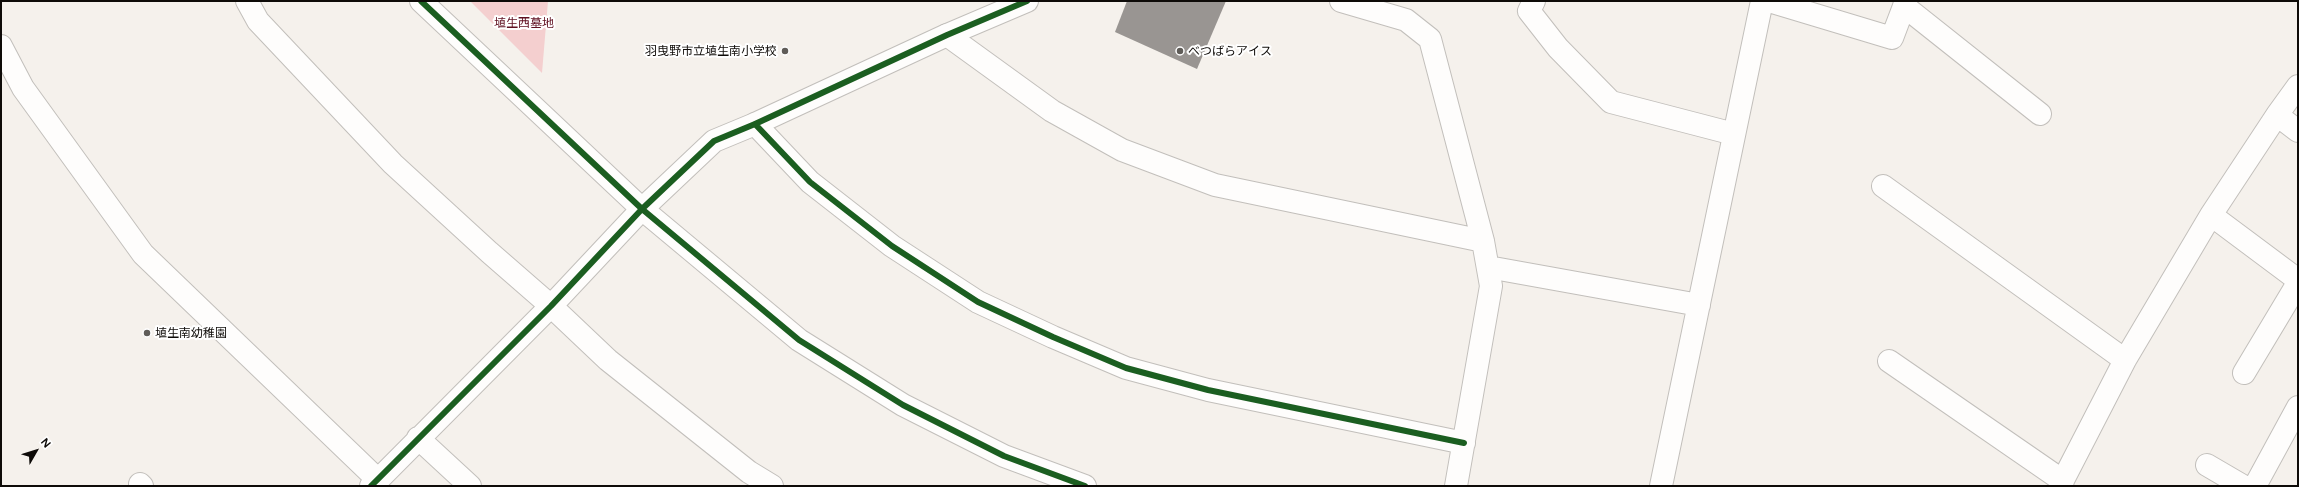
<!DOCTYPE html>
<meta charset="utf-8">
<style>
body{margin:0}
#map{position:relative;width:2299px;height:487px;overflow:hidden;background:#f5f1ec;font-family:Figtree,sans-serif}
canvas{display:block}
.frame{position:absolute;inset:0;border:2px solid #0e0b08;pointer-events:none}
.north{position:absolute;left:16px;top:431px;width:40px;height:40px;-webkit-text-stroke:3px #fff;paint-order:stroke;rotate:51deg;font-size:11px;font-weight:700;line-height:16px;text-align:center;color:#0e0b08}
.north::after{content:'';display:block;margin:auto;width:14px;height:18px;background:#0e0b08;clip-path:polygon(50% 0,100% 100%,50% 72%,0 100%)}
</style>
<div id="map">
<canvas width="2299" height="487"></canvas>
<div class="frame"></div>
<div class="north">N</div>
</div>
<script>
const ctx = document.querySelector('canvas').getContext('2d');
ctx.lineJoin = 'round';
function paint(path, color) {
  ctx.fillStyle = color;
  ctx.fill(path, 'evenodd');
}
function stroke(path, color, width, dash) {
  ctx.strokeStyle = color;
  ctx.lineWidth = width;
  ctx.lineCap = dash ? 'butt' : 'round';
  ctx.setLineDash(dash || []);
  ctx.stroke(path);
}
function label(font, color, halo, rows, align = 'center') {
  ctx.font = font + ' Figtree,"Noto Sans JP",sans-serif';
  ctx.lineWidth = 4;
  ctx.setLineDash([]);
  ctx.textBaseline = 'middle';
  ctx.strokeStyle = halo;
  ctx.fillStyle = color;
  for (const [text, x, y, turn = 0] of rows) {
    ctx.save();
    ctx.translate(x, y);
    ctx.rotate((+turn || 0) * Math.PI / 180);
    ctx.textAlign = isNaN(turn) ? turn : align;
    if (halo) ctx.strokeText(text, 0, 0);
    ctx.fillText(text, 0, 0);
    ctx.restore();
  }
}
const green = new Path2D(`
 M470,1H548L542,73Z`);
const building = new Path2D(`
 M1127,1H1226L1197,69L1115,32Z`);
const street = new Path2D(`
 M247,1L258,21L393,164L489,252L551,306L608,360L749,472L772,486
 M1341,1L1406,20L1430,39L1483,241L1491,286L1456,486
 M1534,1L1529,11L1558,48L1611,102L1734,134
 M1769,1L1892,38L1906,1
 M1904,6L2040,114
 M947,35L1052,111L1122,150L1215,185L1483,241
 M1,46L23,88L143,254L378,480L551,306L642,209
 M2277,115L2298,131
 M755,124L810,182L892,246L978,302L1053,337L1126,368L1208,390L1464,443
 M1883,186L2125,360
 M2211,215L2298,280
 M1488,267L1699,305
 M1889,361L2063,481
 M2244,373L2298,283
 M418,438L470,486
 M2207,465L2243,486
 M140,484L142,486
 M1661,486L1762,1
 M2060,486L2125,360L2211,215L2277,115L2298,86
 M2255,486L2298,407`);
const secondary = new Path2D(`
 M421,1L642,209L799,340L903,405L1004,456L1085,486
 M642,209L714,141L755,124L947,35L1027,1
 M371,486L378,480`);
const cycleway = new Path2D(`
 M421,1L642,209L799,340L903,405L1004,456L1085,486
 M755,124L810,182L892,246L978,302L1053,337L1126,368L1208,390L1464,443
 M371,486L551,306L642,209L714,141L755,124L947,35L1027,1`);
const markers = [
 [785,51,4,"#5f5c58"],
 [1180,51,4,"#5f5c58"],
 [147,333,4,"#5f5c58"]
];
const parkNames = [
 ["埴生西墓地",524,23]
];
const poiNames = [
 ["羽曳野市立埴生南小学校",777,51,"right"],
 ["べつばらアイス",1188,51],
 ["埴生南幼稚園",155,333]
];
paint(green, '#f4cfcf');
paint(building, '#999592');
stroke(street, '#c2bfbb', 24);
stroke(secondary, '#c2bfbb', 24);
stroke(street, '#fefdfc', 22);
stroke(secondary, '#fefdfc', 22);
stroke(cycleway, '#1b5e20', 6);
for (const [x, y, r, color] of markers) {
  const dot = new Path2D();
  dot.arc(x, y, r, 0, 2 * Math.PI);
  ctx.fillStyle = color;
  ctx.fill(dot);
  stroke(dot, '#fff', 1.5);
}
label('12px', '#5f0f20', '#fff', parkNames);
label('12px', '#0e0b08', '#fff', poiNames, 'left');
</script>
